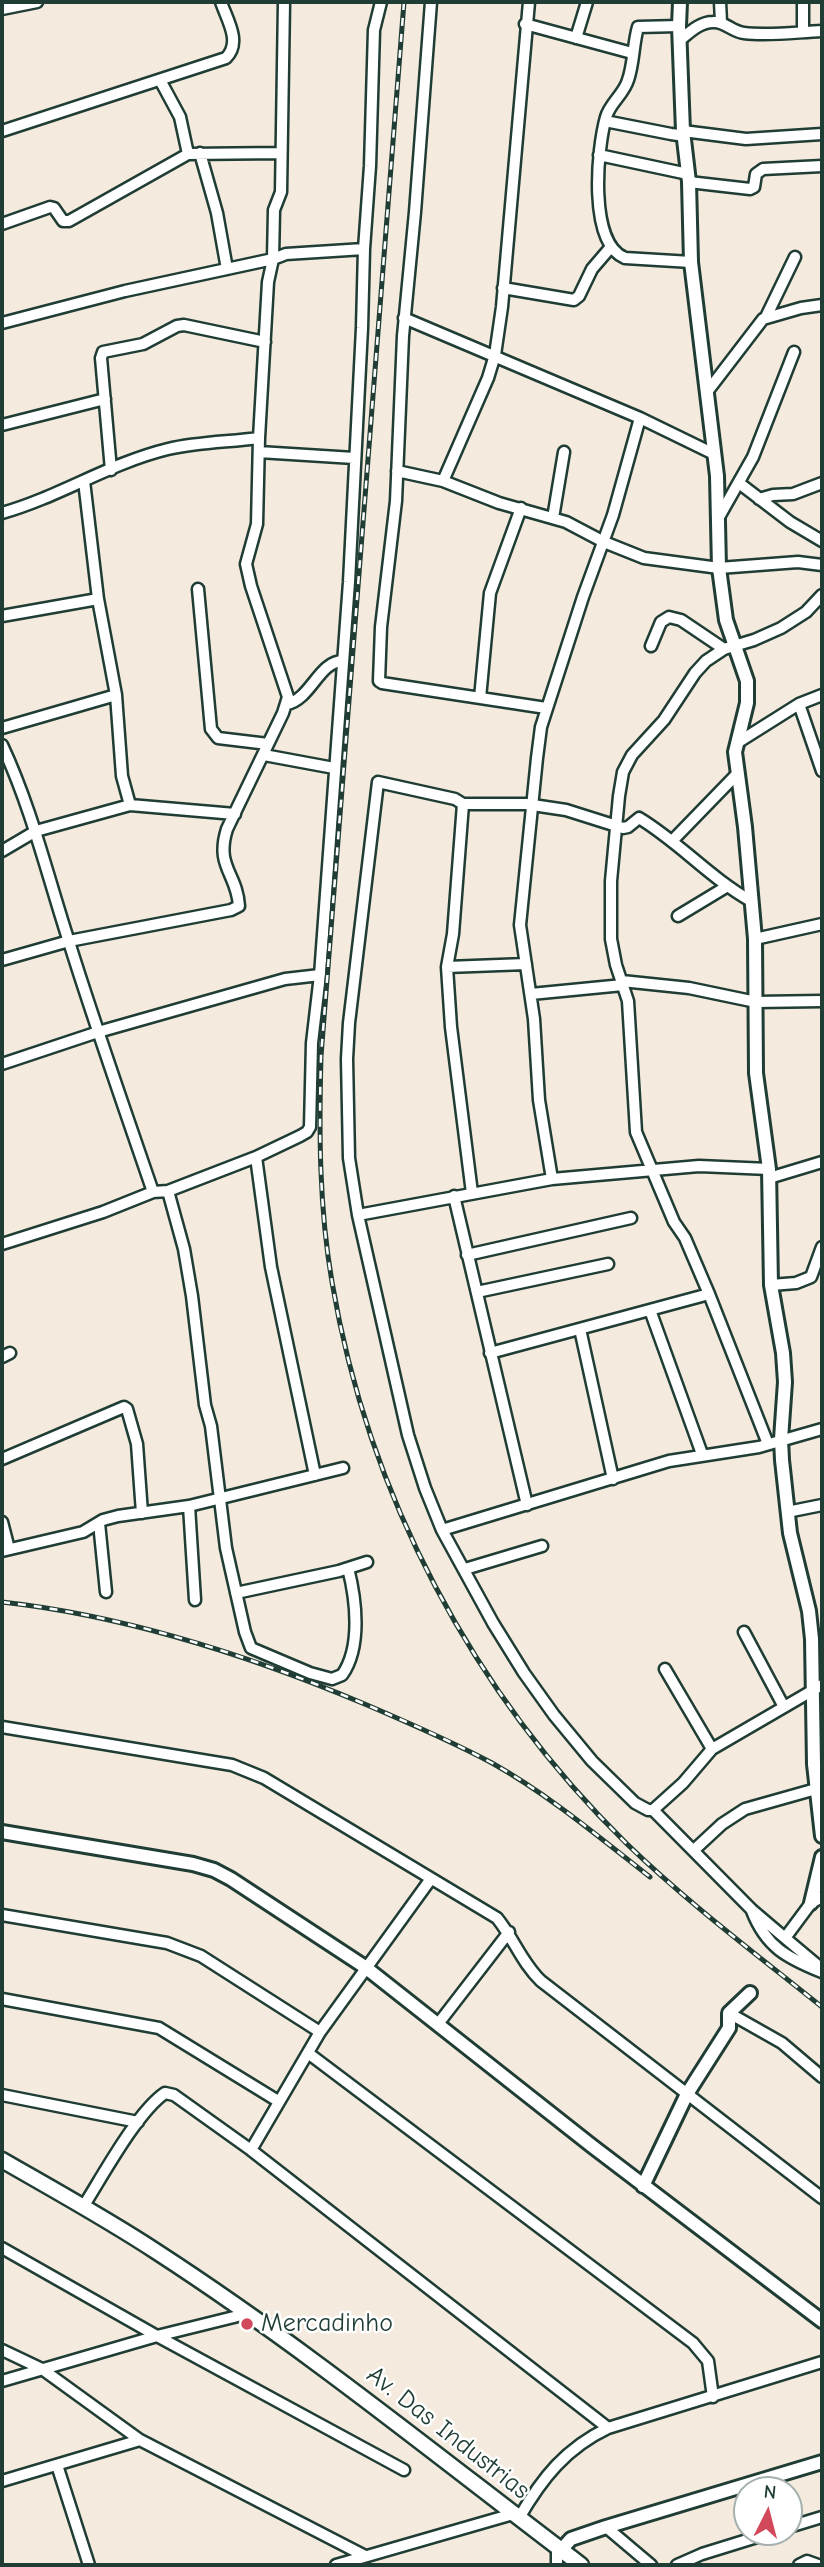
<!DOCTYPE html>
<style>
body{margin:0}
#map{position:relative;width:824px;height:2567px;overflow:hidden;background:#f4eadd;font-family:"Comic Neue",sans-serif}
canvas{display:block}
.frame{position:absolute;inset:0;border:4px solid #1f3d34;pointer-events:none}
.north{position:absolute;left:733px;top:2476px;width:70px;height:70px;box-sizing:border-box;background:#fff;border:2px solid #a5b1ae;border-radius:50%;rotate:6deg;font-size:19px;font-weight:700;line-height:28px;text-align:center;color:#1f3d34}
.north::after{content:'';display:block;margin:auto;width:24px;height:32px;background:#d1495b;clip-path:polygon(50% 0,100% 100%,50% 72%,0 100%)}
</style>
<div id="map">
<canvas width="824" height="2567"></canvas>
<div class="frame"></div>
<div class="north">N</div>
</div>
<script>
const g = document.querySelector('canvas').getContext('2d');
g.lineJoin = 'round';
function trace(path, color, width, dash) { g.strokeStyle = color; g.lineWidth = width; g.lineCap = dash ? 'butt' : 'round'; g.setLineDash(dash || []); g.stroke(path); }
function label(font, color, halo, rows, align = 'center') {
  g.font = font + ' "Comic Neue",sans-serif'; g.lineWidth = 5; g.setLineDash([]); g.textBaseline = 'middle'; g.strokeStyle = halo; g.fillStyle = color; for (const [text, x, y, turn = 0] of rows) {
    g.save(); g.translate(x, y); g.rotate((+turn || 0) * Math.PI / 180); g.textAlign = isNaN(turn) ? turn : align; if (halo) g.strokeText(text, 0, 0); g.fillText(text, 0, 0); g.restore();
  }
}
const minor = new Path2D(`
 M431 2 415 212 403 336 396 501 381 627 379 681 382 683 546 708
 M720 2 721 22
 M2 9 37 2
 M525 24 632 53
 M679 26 638 27C633 44 634 63 628 80 624 94 610 103 606 117 597 149 588 243 625 258L691 262
 M803 31V2
 M576 38 587 2
 M680 40C690 32 700 22 713 22 725 21 732 32 744 33 769 36 797 32 822 31
 M160 80 180 117 188 154
 M605 121 671 134 678 135 683 131 746 139 822 134
 M2 131 226 58C242 42 227 20 221 2
 M200 153 217 213 227 269
 M599 155 688 174
 M689 182 750 189 754 187 756 174 763 169 822 166
 M2 224 50 207 54 208 63 221H69L188 154 280 153
 M503 288 574 300 579 296 592 269 610 248
 M766 317 795 257
 M404 318 640 418 714 454
 M2 323 125 291 273 259 286 254 364 249
 M707 392 763 319 801 308 822 305
 M2 425 105 399
 M259 452 354 458
 M111 470 101 358 103 352 143 344 177 326 184 325 265 342
 M397 471 443 481 499 503 566 522 604 542 644 558 719 568 798 562 822 565
 M84 481 98 599 116 695 122 776 130 805
 M443 481 488 378 495 355 502 307 529 2
 M739 483 790 522 822 541
 M759 499 773 495 793 494 822 483
 M2 513C59 497 110 463 168 449 198 442 229 442 259 438
 M719 517 753 457 794 352
 M553 518 564 452
 M198 589 211 729 218 738 268 744
 M2 616 98 599
 M651 646 661 622 669 617 681 620 724 649
 M480 698 490 593 521 508
 M287 704C311 699 319 661 343 661
 M799 704 822 771
 M2 728 116 695
 M737 743 799 704 822 695
 M2 745C32 809 48 878 70 945 96 1028 125 1110 153 1192
 M264 755 334 768
 M463 804 453 934 447 967 451 1027 472 1193
 M673 840 737 774
 M2 851 36 831 130 805 235 814
 M751 901C710 878 679 842 639 818L628 827 623 828 566 810 526 804H463L455 799 378 782 349 1023 347 1059 349 1158 358 1215 408 1435 425 1488 442 1530 493 1623 524 1673 554 1715 592 1761 635 1803 648 1810H653L752 1910 785 1938 811 1903 822 1897
 M678 916 726 887
 M755 939 822 924
 M2 960 69 941 231 910 239 906C237 873 215 867 227 829L283 713 288 697 251 586 246 564 257 524 259 438 268 282 273 259 274 210 281 192 284 2
 M447 967 526 964
 M622 981 689 988 756 1002 822 1001
 M531 994 623 985
 M2 1064 98 1032 285 979 320 975
 M256 1157 271 1267 315 1475
 M769 1178 822 1162
 M552 1179 539 1100 534 1019 520 925 537 758 541 727 583 597 613 515 640 418
 M168 1191 184 1249 192 1296 205 1405 211 1426 226 1548 245 1632 251 1648 310 1673 332 1679 342 1675C362 1647 356 1599 348 1568
 M454 1196 527 1505
 M358 1215 552 1179 699 1166 769 1169
 M2 1244 103 1212 153 1192 168 1191 256 1157 300 1136 307 1132 310 1127 312 1043 320 975 349 582 362 328 364 249 370 166 374 30 381 2
 M467 1255 631 1218
 M771 1285 796 1283 811 1277 822 1247
 M477 1292 608 1264
 M650 1310 702 1454
 M580 1329 613 1479
 M490 1353 709 1294
 M2 1357 10 1353
 M768 1444 709 1294 685 1238 674 1222 636 1132 628 1001 616 965 611 939V881L619 796 623 772 632 755 664 720 695 673 706 661 724 649 754 640 781 628 806 612 822 595
 M2 1459 124 1407 127 1409 137 1444 142 1513
 M189 1506 195 1600
 M787 1512 822 1505
 M2 1522 9 1549
 M99 1523 106 1592
 M442 1530 669 1461 759 1447 822 1429
 M2 1551 83 1532 103 1520 118 1516 189 1506 343 1468
 M465 1569 542 1546
 M236 1593 339 1571 367 1562
 M744 1632 784 1707
 M665 1669 712 1749
 M2 1727 232 1765 264 1778 497 1918C514 1939 522 1963 541 1981L822 2198
 M653 1810 683 1783 712 1749 822 1685
 M694 1850 722 1824 745 1809 816 1789
 M752 1911C766 1947 787 1958 822 1972
 M2 1915 167 1943 201 1956 320 2032
 M785 1938 822 1969
 M2 1999 159 2028 278 2101
 M729 2013 782 2043 822 2077
 M438 2024 509 1932
 M308 2053 693 2343 708 2361 713 2397
 M2 2095 138 2122
 M251 2150 320 2032 430 1880
 M83 2207C102 2177 137 2112 165 2093L174 2095 251 2150 608 2428
 M2 2248 157 2336 404 2470
 M2 2350 42 2369 140 2440 365 2556
 M2 2381 157 2336 246 2314
 M57 2465 89 2565
 M2 2481 140 2440
 M519 2518C542 2478 566 2448 608 2428L822 2362
 M606 2527 651 2565
 M789 2527 822 2517
 M336 2565 513 2514
 M557 2565V2547
 M677 2565 702 2554 773 2532
 M799 2565 807 2561 818 2565`);
const tertiary = new Path2D(`
 M680 2 679 26 683 131 689 182 691 262 717 476 719 568 726 620 747 681V703L735 752 745 827 755 939 756 1073 769 1169 771 1285 783 1353 785 1382 781 1439 782 1460 790 1533 809 1611 812 1639 814 1764 822 1836
 M2 1832 193 1864 214 1870 231 1879 365 1967 592 2146 822 2321
 M811 1903 822 1857
 M643 2186 687 2094 729 2028V2013L750 1993
 M561 2550 571 2539 606 2527 822 2462`);
const secondary = new Path2D(`
 M2 2160C54 2190 107 2219 157 2252 305 2348 441 2459 581 2565`);
const rail = new Path2D(`
 M404 2 321 1056C319 1132 319 1207 332 1282 368 1495 473 1693 627 1844 688 1903 756 1954 822 2007
 M2 1602C128 1616 251 1656 367 1705 409 1723 451 1741 492 1763 549 1795 599 1837 650 1877`);
const markers = [
 [247,2324,7,"#d1495b"]
];
const poiNames = [
 ["Mercadinho",261,2324]
];
const streetNames = [
 ["Av. Das Industrias",448,2433,38]
];
trace(minor, '#1f3d34', 15);
trace(tertiary, '#1f3d34', 18);
trace(secondary, '#1f3d34', 19);
trace(minor, '#fff', 10);
trace(tertiary, '#fff', 12);
trace(secondary, '#fff', 14);
trace(rail, '#1f3d34', 5);
trace(rail, '#fff', 2.5, [8]);
for (const [x, y, r, color] of markers) { const dot = new Path2D(); dot.arc(x, y, r, 0, 2 * Math.PI); g.fillStyle = color; g.fill(dot); trace(dot, '#fff', 2.5); }
label('26px', '#1f3d34', '#fff', poiNames, 'left');
label('26px', '#1f3d34', '#fff', streetNames);
</script>
